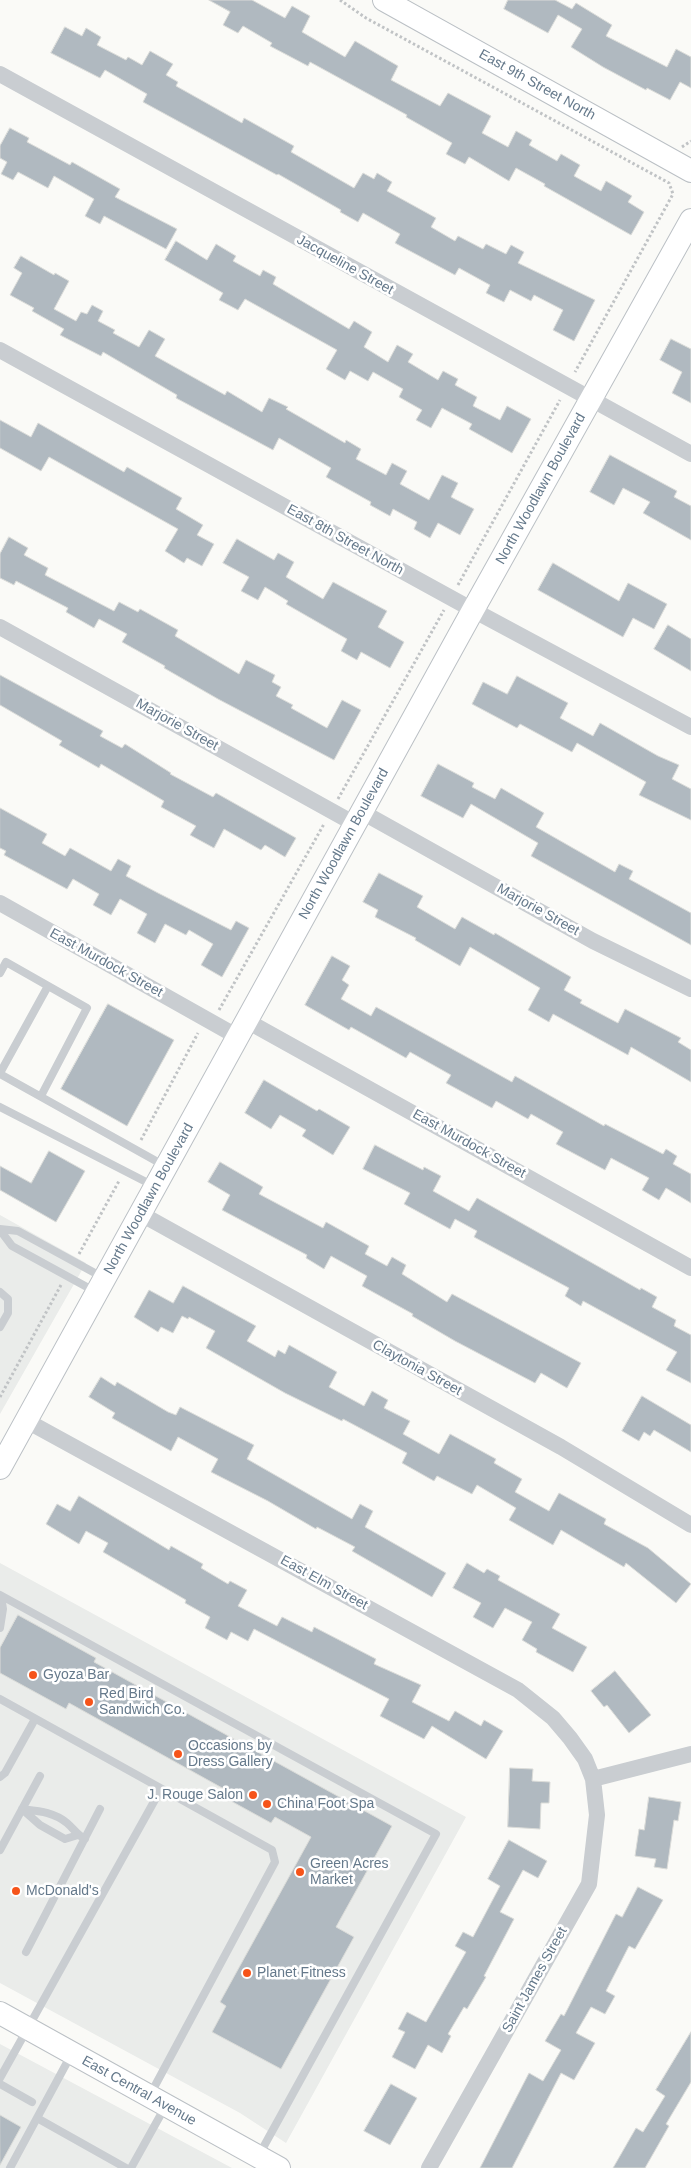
<!DOCTYPE html>
<style>
body{margin:0}
canvas{display:block;background:#fafaf7}
</style>
<canvas width="691" height="2168"></canvas>
<script>
const g = document.querySelector('canvas').getContext('2d');
g.lineJoin = 'round';
function fill(path, color) { g.fillStyle = color; g.fill(path, 'evenodd'); }
function trace(path, color, width, dash) { g.strokeStyle = color; g.lineWidth = width; g.lineCap = dash ? 'butt' : 'round'; g.setLineDash(dash || []); g.stroke(path); }
function label(font, color, halo, rows, align = 'center') {
  g.font = font + ' Arial,sans-serif'; g.lineWidth = 5; g.setLineDash([]); g.textBaseline = 'middle'; g.strokeStyle = halo; g.fillStyle = color; for (const [text, x, y, turn = 0] of rows) {
    g.save(); g.translate(x, y); g.rotate((+turn || 0) * Math.PI / 180); g.textAlign = isNaN(turn) ? turn : align; if (halo) g.strokeText(text, 0, 0); g.fillText(text, 0, 0); g.restore();
  }
}
const built = new Path2D(`
 M0 1215 86 1263 0 1414Z
 M0 1563 466 1817 286 2143 240 2113 0 1983Z
 M0 2044 232 2168H0Z`);
const building = new Path2D(`
 M209 0H252L285 18 292 6 310 16 302 32 345 57 355 41 398 66 391 80 440 106 448 93 491 116 482 133 508 147 516 131 532 140 529 145 557 161 561 154 580 165 574 176 601 191 606 181 632 196 628 202 644 212 631 235 544 186 545 184 516 168 509 181 469 157 465 164 446 154 452 143 406 117 407 115 310 62 308 66 270 46 272 43 243 26 238 33 223 25 230 12Z
 M508 0H555L572 9 576 3 612 25 606 36 667 67 676 49 691 57V88L680 82 670 100 647 88 646 90 603 67 571 47 582 29 558 15 548 33 504 9Z
 M65 27 82 36 86 28 101 37 97 45 126 60 128 57 142 65 150 51 173 64 166 75 178 82 176 86 242 123 244 118 294 146 291 152 354 188 363 173 374 179 377 173 392 182 387 191 436 218 431 227 455 241 458 236 483 249 486 244 506 254 511 245 524 252 518 263 595 300 574 341 553 330 563 310 534 295 531 301 510 290 504 302 486 293 490 285 459 268 455 275 395 243 400 234 363 213 358 222 340 212 341 210 278 174 277 175 143 102 147 94 105 70 100 78 51 53Z
 M10 128 29 138 27 142 70 165 72 162 120 189 115 197 177 229 166 249 104 216 100 224 85 216 94 199 54 176 48 188 18 172 13 180 1 174 7 162 0 158V146Z
 M176 241 207 260 216 244 236 256 233 261 260 276 263 270 276 277 273 284 349 329 354 321 372 332 364 347 388 362 397 345 413 354 408 362 438 380 443 371 458 379 455 385 477 397 473 406 500 420 507 406 531 419 512 453 469 429 472 424 442 408 431 428 416 420 422 410 399 397 403 389 373 372 368 381 350 371 345 380 326 369 337 350 245 299 238 310 219 300 223 293 165 260Z
 M21 256 54 275 55 273 69 281 54 309 76 321 81 312 87 314 92 305 103 311 98 321 115 330 113 333 139 347 149 330 165 339 155 356 225 395 227 391 262 412 269 398 288 407 286 409 345 443 346 440 361 449 356 459 386 475 392 463 407 471 400 484 429 500 442 475 458 483 451 497 474 509 460 535 438 523 430 538 414 529 417 522 393 509 390 516 370 505 371 502 326 477 331 468 279 438 273 450 176 398 177 395 103 352 101 356 60 335 64 329 32 311 34 308 10 295 22 273 14 268Z
 M671 339 691 349V403L672 393 682 372 660 360Z
 M0 420 31 437 38 423 124 472 127 467 182 498 176 509 203 525 197 535 214 544 202 566 187 558 184 563 165 551 178 529 49 457 41 471 0 448Z
 M610 455 677 491 674 497 691 506V540L643 513 650 502 623 488 614 505 590 492Z
 M9 537 28 548 24 555 48 568 45 575 114 611 119 602 138 612 140 609 178 630 175 636 239 674 246 660 275 675 272 682 281 687 276 696 293 705 291 708 327 728 342 700 361 710 334 760 218 699 164 668 165 666 122 642 127 634 99 619 94 628 66 612 68 608 16 581 14 585 0 578V554Z
 M237 539 274 560 278 553 294 562 286 577 323 599 333 582 387 611 378 627 404 642 390 668 361 652 357 660 341 651 347 639 286 604 288 601 265 587 258 600 241 591 249 577 223 563Z
 M553 563 619 601 628 583 667 604 654 629 633 618 623 637 538 590Z
 M668 625 691 639V671L654 649Z
 M0 675 103 731 100 736 122 748 125 744 171 773 170 774 213 797 216 793 296 838 285 857 265 845 261 850 224 829 214 848 190 835 196 826 161 807 164 801 101 764 99 768 59 745 62 741 0 705Z
 M517 676 568 703 560 718 593 736 600 723 658 756 679 765 672 779 691 789V820L639 795 646 782 577 743 572 752 520 724 517 728 472 704 483 682 507 694Z
 M438 764 474 783 472 787 495 799 501 788 544 813 536 827 615 872 619 864 633 871 629 879 691 913V945L531 856 538 843 471 804 463 818 421 796Z
 M0 808 47 834 42 843 65 856 70 848 111 871 118 859 131 866 126 876 158 893 231 930 236 921 249 928 222 977 201 965 213 944 189 930 186 935 165 924 155 943 137 933 147 914 120 899 111 915 93 905 99 894 73 879 67 889 4 855 6 851 0 848Z
 M379 873 423 896 417 907 455 929 462 917 494 935 495 933 571 977 564 990 582 1000 580 1003 618 1023 625 1009 681 1038 678 1042 691 1050V1082L631 1047 628 1055 553 1014 549 1022 528 1010 540 988 470 947 460 966 415 940 416 938 375 917 378 910 363 902Z
 M332 956 350 966 342 980 349 985 341 999 371 1016 376 1007 512 1082 515 1076 604 1126 605 1124 663 1154 666 1149 677 1156 673 1164 691 1174V1203L666 1188 659 1200 642 1190 649 1178 611 1158 605 1170 556 1144 563 1132 531 1114 528 1119 496 1101 492 1108 446 1083 451 1075 410 1052 406 1058 351 1027 349 1030 305 1005Z
 M108 1004 174 1040 127 1126 61 1089Z
 M264 1080 317 1111 319 1109 350 1127 333 1155 302 1136 306 1130 280 1115 271 1129 245 1113Z
 M375 1145 423 1170 424 1167 441 1176 433 1191 469 1211 477 1198 640 1290 641 1288 657 1297 652 1307 676 1320 674 1326 691 1335V1383L666 1370 677 1352 583 1301 581 1306 565 1296 569 1288 474 1237 477 1231 455 1219 450 1229 404 1204 410 1193 363 1169Z
 M49 1151 85 1171 56 1222 0 1190V1166L31 1183Z
 M220 1162 263 1187 259 1194 323 1228 326 1222 369 1246 365 1254 387 1266 392 1257 406 1265 402 1274 447 1302 452 1294 581 1363 567 1388 541 1373 535 1383 455 1341 412 1316 413 1314 362 1286 367 1276 331 1256 324 1269 306 1258 307 1255 222 1210 230 1195 208 1182Z
 M183 1286 256 1326 247 1341 275 1357 278 1350 285 1354 289 1345 337 1372 329 1387 364 1406 372 1391 388 1400 384 1408 410 1421 403 1434 439 1454 450 1434 496 1459 494 1463 522 1479 515 1492 549 1511 559 1493 606 1519 604 1524 648 1548 691 1584 676 1603 626 1563 624 1567 561 1530 553 1545 509 1520 516 1508 477 1485 472 1494 437 1476 434 1481 402 1463 407 1453 343 1419 342 1421 285 1393 206 1348 215 1331 189 1317 188 1319 182 1316 173 1333 161 1327 158 1332 134 1317 149 1290 173 1303Z
 M101 1377 115 1386 117 1382 168 1412 176 1415 180 1407 254 1445 247 1459 352 1519 360 1504 373 1511 365 1527 446 1573 432 1597 352 1551 355 1547 317 1527 316 1529 268 1501 211 1472 218 1459 178 1437 171 1451 112 1418 115 1413 89 1397Z
 M642 1396 691 1425V1452L654 1430 650 1436 644 1432 639 1441 622 1431Z
 M79 1496 169 1550 171 1546 203 1564 201 1568 228 1584 230 1581 247 1590 238 1606 277 1626 282 1617 312 1632 314 1627 376 1659 374 1664 421 1685 412 1702 449 1721 455 1711 481 1726 484 1720 503 1731 486 1759 432 1726 424 1739 380 1716 389 1699 254 1629 248 1641 231 1632 227 1640 205 1628 210 1617 185 1603 186 1600 103 1552 108 1543 86 1531 79 1544 46 1524 57 1504 70 1511Z
 M467 1563 484 1573 487 1569 500 1576 498 1580 560 1614 552 1628 587 1647 573 1672 536 1652 537 1649 522 1640 532 1622 505 1608 493 1628 473 1617 481 1603 453 1588Z
 M18 1615 96 1658 94 1662 392 1826 336 1927 354 1937 281 2069 212 2032 226 2006 220 2002 311 1837 275 1817 271 1823 220 1795 224 1789 69 1703 66 1709 0 1673V1648Z
 M615 1671 651 1715 629 1733 607 1705 604 1707 591 1691Z
 M510 1768 533 1769 532 1781 550 1782 549 1803H541L540 1829 508 1827Z
 M649 1797 681 1802 678 1821 674 1820 667 1869 654 1867 656 1859 635 1856 639 1829 644 1830Z
 M509 1840 547 1861 538 1878 523 1870 500 1912 514 1919 484 1976 486 1977 467 2009 464 2007 448 2034 451 2036 442 2053 428 2045 415 2069 392 2057 405 2032 398 2029 407 2012 426 2022 466 1952 455 1946 463 1932 473 1937 500 1886 488 1879Z
 M638 1887 663 1900 635 1949 629 1946 606 1991 615 1996 605 2014 591 2007 576 2033 595 2043 574 2080 561 2073 512 2168H480L529 2073 543 2081 561 2050 545 2041 561 2014 564 2016 616 1914 622 1917Z
 M691 2032V2082L666 2124 669 2126 645 2168H613L636 2128 643 2132 665 2096 656 2090Z
 M391 2084 417 2098 390 2145 364 2131Z
 M0 2115 21 2127 0 2165Z`);
const path = new Path2D(`
 M340 0 366 18 669 183 673 194 575 372
 M682 147 691 141
 M458 585 560 400
 M338 799 444 610
 M219 1010 324 824
 M141 1140 198 1033
 M79 1254 119 1181
 M0 1397 61 1285`);
const lane = new Path2D(`
 M0 973 6 962 87 1008 41 1096
 M0 1073 48 986
 M0 1074 165 1166
 M0 1107 154 1186
 M0 1229 18 1231 104 1278
 M0 1230 12 1246 96 1292
 M0 1292 8 1299V1313L0 1327
 M0 1595 436 1834 259 2155
 M0 1628 3 1609 1 1596
 M0 1699 272 1850 275 1862 150 2095
 M0 1777 5 1773 35 1719
 M22 1809C39 1811 54 1812 67 1823 74 1829 77 1835 85 1839
 M22 1809 40 1825 65 1839 78 1835
 M0 1850 40 1776
 M26 1952 100 1809
 M0 2078 161 1789
 M0 2084 32 2102
 M37 2118 126 2168
 M10 2168 71 2055
 M131 2168 165 2107`);
const street = new Path2D(`
 M0 74 691 454
 M0 350 473 610 691 727
 M0 627 355 824
 M362 812 593 941 691 989
 M0 903 238 1037
 M247 1021 691 1268
 M141 1214 561 1447 691 1525
 M25 1420 518 1690 553 1718 570 1738 585 1759 593 1779 597 1815 589 1884 429 2168
 M593 1779 691 1754`);
const secondary = new Path2D(`
 M384 0 691 171
 M0 1468 473 610 691 220
 M0 2013 279 2168`);
const markers = [
 [33,1675,5,"#f6541a"],
 [89,1702,5,"#f6541a"],
 [178,1754,5,"#f6541a"],
 [253,1795,5,"#f6541a"],
 [267,1804,5,"#f6541a"],
 [300,1872,5,"#f6541a"],
 [16,1891,5,"#f6541a"],
 [247,1973,5,"#f6541a"]
];
const streetNames = [
 ["East 9th Street North",537,85,29],
 ["Jacqueline Street",345,265,29],
 ["North Woodlawn Boulevard",541,489,-61],
 ["East 8th Street North",345,540,29],
 ["Marjorie Street",177,725,29],
 ["North Woodlawn Boulevard",344,844,-61],
 ["Marjorie Street",538,910,29],
 ["East Murdock Street",106,963,29],
 ["East Murdock Street",469,1144,29],
 ["North Woodlawn Boulevard",149,1199,-61],
 ["Claytonia Street",417,1368,29],
 ["East Elm Street",324,1583,29],
 ["Saint James Street",535,1980,-61],
 ["East Central Avenue",139,2091,29]
];
const poiNames = [
 ["Gyoza Bar",43,1675],
 ["Red Bird",99,1694],
 ["Sandwich Co.",99,1710],
 ["Occasions by",188,1746],
 ["Dress Gallery",188,1762],
 ["J. Rouge Salon",243,1795,"right"],
 ["China Foot Spa",277,1804],
 ["Green Acres",310,1864],
 ["Market",310,1880],
 ["McDonald's",26,1891],
 ["Planet Fitness",257,1973]
];
fill(built, '#eaecea');
fill(building, '#b0b9c0');
trace(building, '#dbdcd9', 1);
trace(secondary, '#bbc0c5', 24);
trace(path, '#c0c3c5', 3, [2.5, 2.5]);
trace(lane, '#c9cdd1', 8);
trace(street, '#c9cdd1', 16);
trace(secondary, '#fff', 22);
for (const [x, y, r, color] of markers) { const dot = new Path2D(); dot.arc(x, y, r, 0, 2 * Math.PI); g.fillStyle = color; g.fill(dot); trace(dot, '#fff', 2); }
label('14px', '#65798b', '#fff', streetNames);
label('14px', '#65798b', '#fff', poiNames, 'left');
</script>
